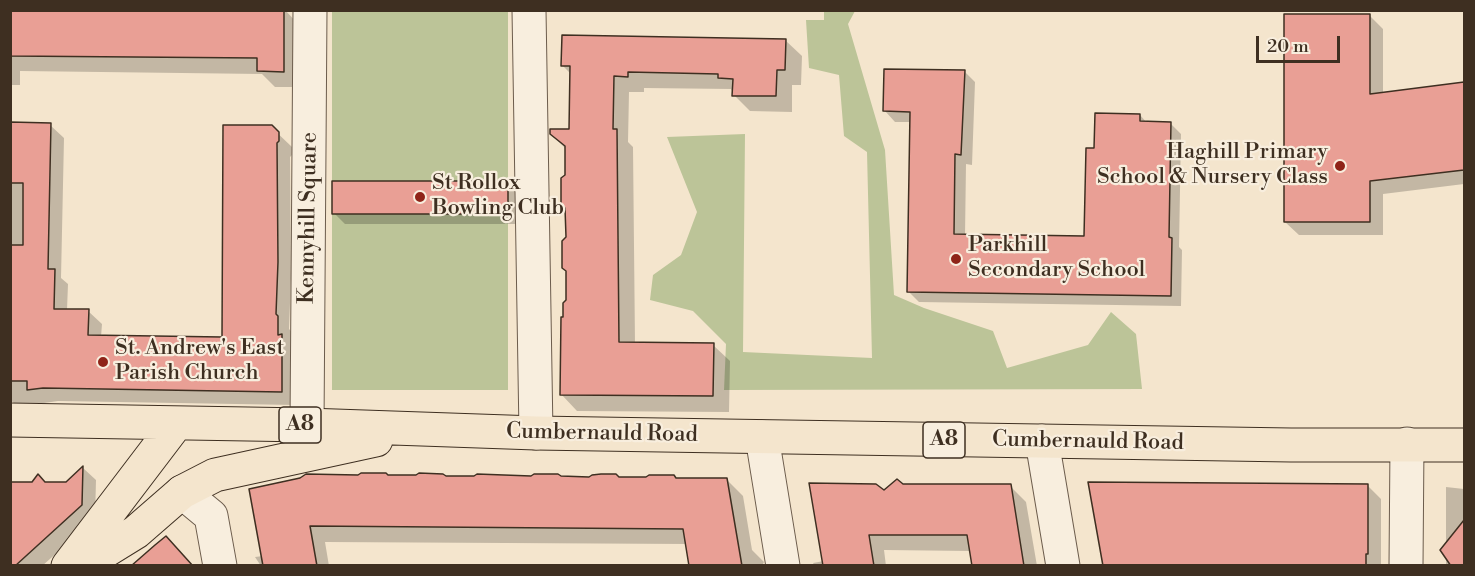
<!DOCTYPE html>
<style>
body{margin:0}
#map{position:relative;width:1475px;height:576px;overflow:hidden;background:#f4e5cd;font-family:"Libre Bodoni",serif}
canvas{display:block}
.frame{position:absolute;inset:0;border:12px solid #3e2f21;pointer-events:none}
.scale{position:absolute;left:1256px;top:36px;width:84px;height:27px;box-sizing:border-box;border:3px solid #3e2f21;border-top:0;padding-left:8px;font-size:18px;line-height:21px;white-space:nowrap;color:#3e2f21;-webkit-text-stroke:4px #f8eede;paint-order:stroke}
</style>
<div id="map">
<canvas width="1475" height="576"></canvas>
<div class="frame"></div>
<div class="scale">20 m</div>
</div>
<script>
const g = document.querySelector('canvas').getContext('2d');
g.lineJoin = 'round';
function fill(path, color) { g.fillStyle = color; g.fill(path, 'evenodd'); }
function trace(path, color, width, dash) { g.strokeStyle = color; g.lineWidth = width; g.lineCap = dash ? 'butt' : 'round'; g.setLineDash(dash || []); g.stroke(path); }
function label(font, color, halo, rows, align = 'center') {
  g.font = font + ' "Libre Bodoni",serif'; g.lineWidth = 4.5; g.setLineDash([]); g.textBaseline = 'middle'; g.strokeStyle = halo; g.fillStyle = color; for (const [text, x, y, turn = 0] of rows) {
    g.save(); g.translate(x, y); g.rotate((+turn || 0) * Math.PI / 180); g.textAlign = isNaN(turn) ? turn : align; if (halo) g.strokeText(text, 0, 0); g.fillText(text, 0, 0); g.restore();
  }
}
const green = new Path2D(`
 M332 11H508V390H332Z
 M824 11H855L848 24 885 150 894 295 924 308 993 331 1007 368 1088 345 1111 312 1136 334 1142 389 724 390 726 344 693 311 650 300 653 275 681 255 697 212 667 137 745 134 743 352 872 358 867 152 844 136 839 75 809 68 806 20H824Z`);
const shadow = new Path2D(`
 M10 10H285L300 26 299 87H275L262 74 20 71V85H10Z
 M1370 16 1383 29V94L1464 84V184L1383 194V235H1299L1285 222Z
 M785 40 802 56 801 85H792V112L750 111 734 95 731 89 644 88V92H629L628 142 633 147 635 344 713 345 730 361 729 412 577 411 561 394 564 319 568 300 566 149 551 134 570 131 571 74 562 65Z
 M964 71 975 82 972 165 966 164 965 236 1086 238 1096 150 1140 115 1147 123H1170L1181 134 1179 247 1182 250 1181 306 919 302 908 291 911 122H895L885 111Z
 M10 124 50 125 64 138 61 278 68 284 67 310 88 311 102 324 101 337 224 339 271 127 292 147V155L290 157 291 277 289 329 291 331V345L295 350V405L58 401 37 404 14 403 10 400Z
 M507 183 518 194V224H345L334 213Z
 M83 468 96 480 95 519 42 566H10L46 484H67Z
 M388 477 727 480 743 496 752 550 764 562 762 566H690L687 544 325 542 329 566H261L255 557 263 556Z
 M903 486H1010L1026 502 1037 566H974L971 551 884 550 886 566H815L813 563 824 561 884 492Z
 M1368 486 1381 499V566H1104Z
 M1446 487 1464 489V566H1446Z`);
const building = new Path2D(`
 M10 10H284V72L257 71V58L10 56Z
 M1284 14H1370V94L1464 82V170L1370 181V222H1284Z
 M562 35 786 39 785 70H777L776 96H732L733 79 718 78V74L628 72V77L614 76 613 129H617L619 342 714 343 713 396 560 395 561 317H563V303L566 300V271L562 268V241L566 237 565 208 561 205V178L565 175V146L550 134V129H569L570 66H561Z
 M884 69 965 70 961 155 955 154 954 234 1084 236 1086 148H1094L1095 113 1140 114V121L1171 122 1169 237 1172 238 1171 296 907 292 910 112 883 111Z
 M10 122 51 123 48 269H55L54 309H89L88 335 222 337 223 125H272L279 132V141L277 143 278 262 276 314 278 316V335L282 334V392L43 388 27 390V381H10V245H23V183H10Z
 M332 181H508V214H332Z
 M83 466 82 505 15 566H10V482H32L38 474 45 482H66Z
 M361 473H386L388 475H416L419 473 443 474 446 476H474L477 474 531 476 534 474H558L561 476 589 477 592 475 601 474H616L619 477H646L649 475H674L676 478H727L742 566H689L683 529 310 526 317 566H263L249 489 300 478 306 474 358 475Z
 M897 479 903 484H1011L1024 566H972L967 535H869L874 566H823L809 483 876 484 884 490Z
 M1088 482 1368 484V554H1366V566H1103Z
 M1464 520V566H1451L1440 550Z
 M166 536 193 566H131L155 545Z`);
const minor = new Path2D(`
 M529 10 536 433
 M307 425 310 10
 M762 437 783 566
 M1042 441 1063 566
 M182 492 211 516 220 566
 M1406 566 1407 444`);
const major = new Path2D(`
 M10 420 307 425 536 433 1291 445H1464
 M68 566 176 424
 M81 566 136 532 182 492 215 475 376 440`);
const markers = [
 [1340,166,6,"#8f2418"],
 [420,197,6,"#8f2418"],
 [956,259,6,"#8f2418"],
 [103,362,6,"#8f2418"]
];
const shields = [
 [300,425,42],
 [944,440,42]
];
const shieldNames = [
 ["A8",300,425],
 ["A8",944,440]
];
const poiNames = [
 ["Haghill Primary",1328,153,"right"],
 ["School & Nursery Class",1328,178,"right"],
 ["St Rollox",432,184],
 ["Bowling Club",432,209],
 ["Parkhill",968,246],
 ["Secondary School",968,271],
 ["St. Andrew's East",115,349],
 ["Parish Church",115,374]
];
const streetNames = [
 ["Kennyhill Square",309,218,-89],
 ["Cumbernauld Road",602,434,1],
 ["Cumbernauld Road",1088,442,1]
];
fill(green, '#bcc498');
fill(shadow, '#0003');
fill(building, '#e99f95');
trace(building, '#3e2f21', 1.5);
trace(minor, '#6c5c4c', 35);
trace(major, '#3e2f21', 35);
trace(minor, '#f8eede', 33);
trace(major, '#f4e5cd', 33);
for (const [x, y, r, color] of markers) { const dot = new Path2D(); dot.arc(x, y, r, 0, 2 * Math.PI); g.fillStyle = color; g.fill(dot); trace(dot, '#f8eede', 2); }
for (const [x, y, w] of shields) { const box = new Path2D(); box.roundRect(x - w / 2, y - 18, w, 36, 4.5); g.fillStyle = '#f8eede'; g.fill(box); trace(box, '#3e2f21', 1.5); }
label('bold 21px', '#3e2f21', null, shieldNames);
label('22px', '#3e2f21', '#f8eede', poiNames, 'left');
label('22px', '#3e2f21', '#f8eede', streetNames);
</script>
